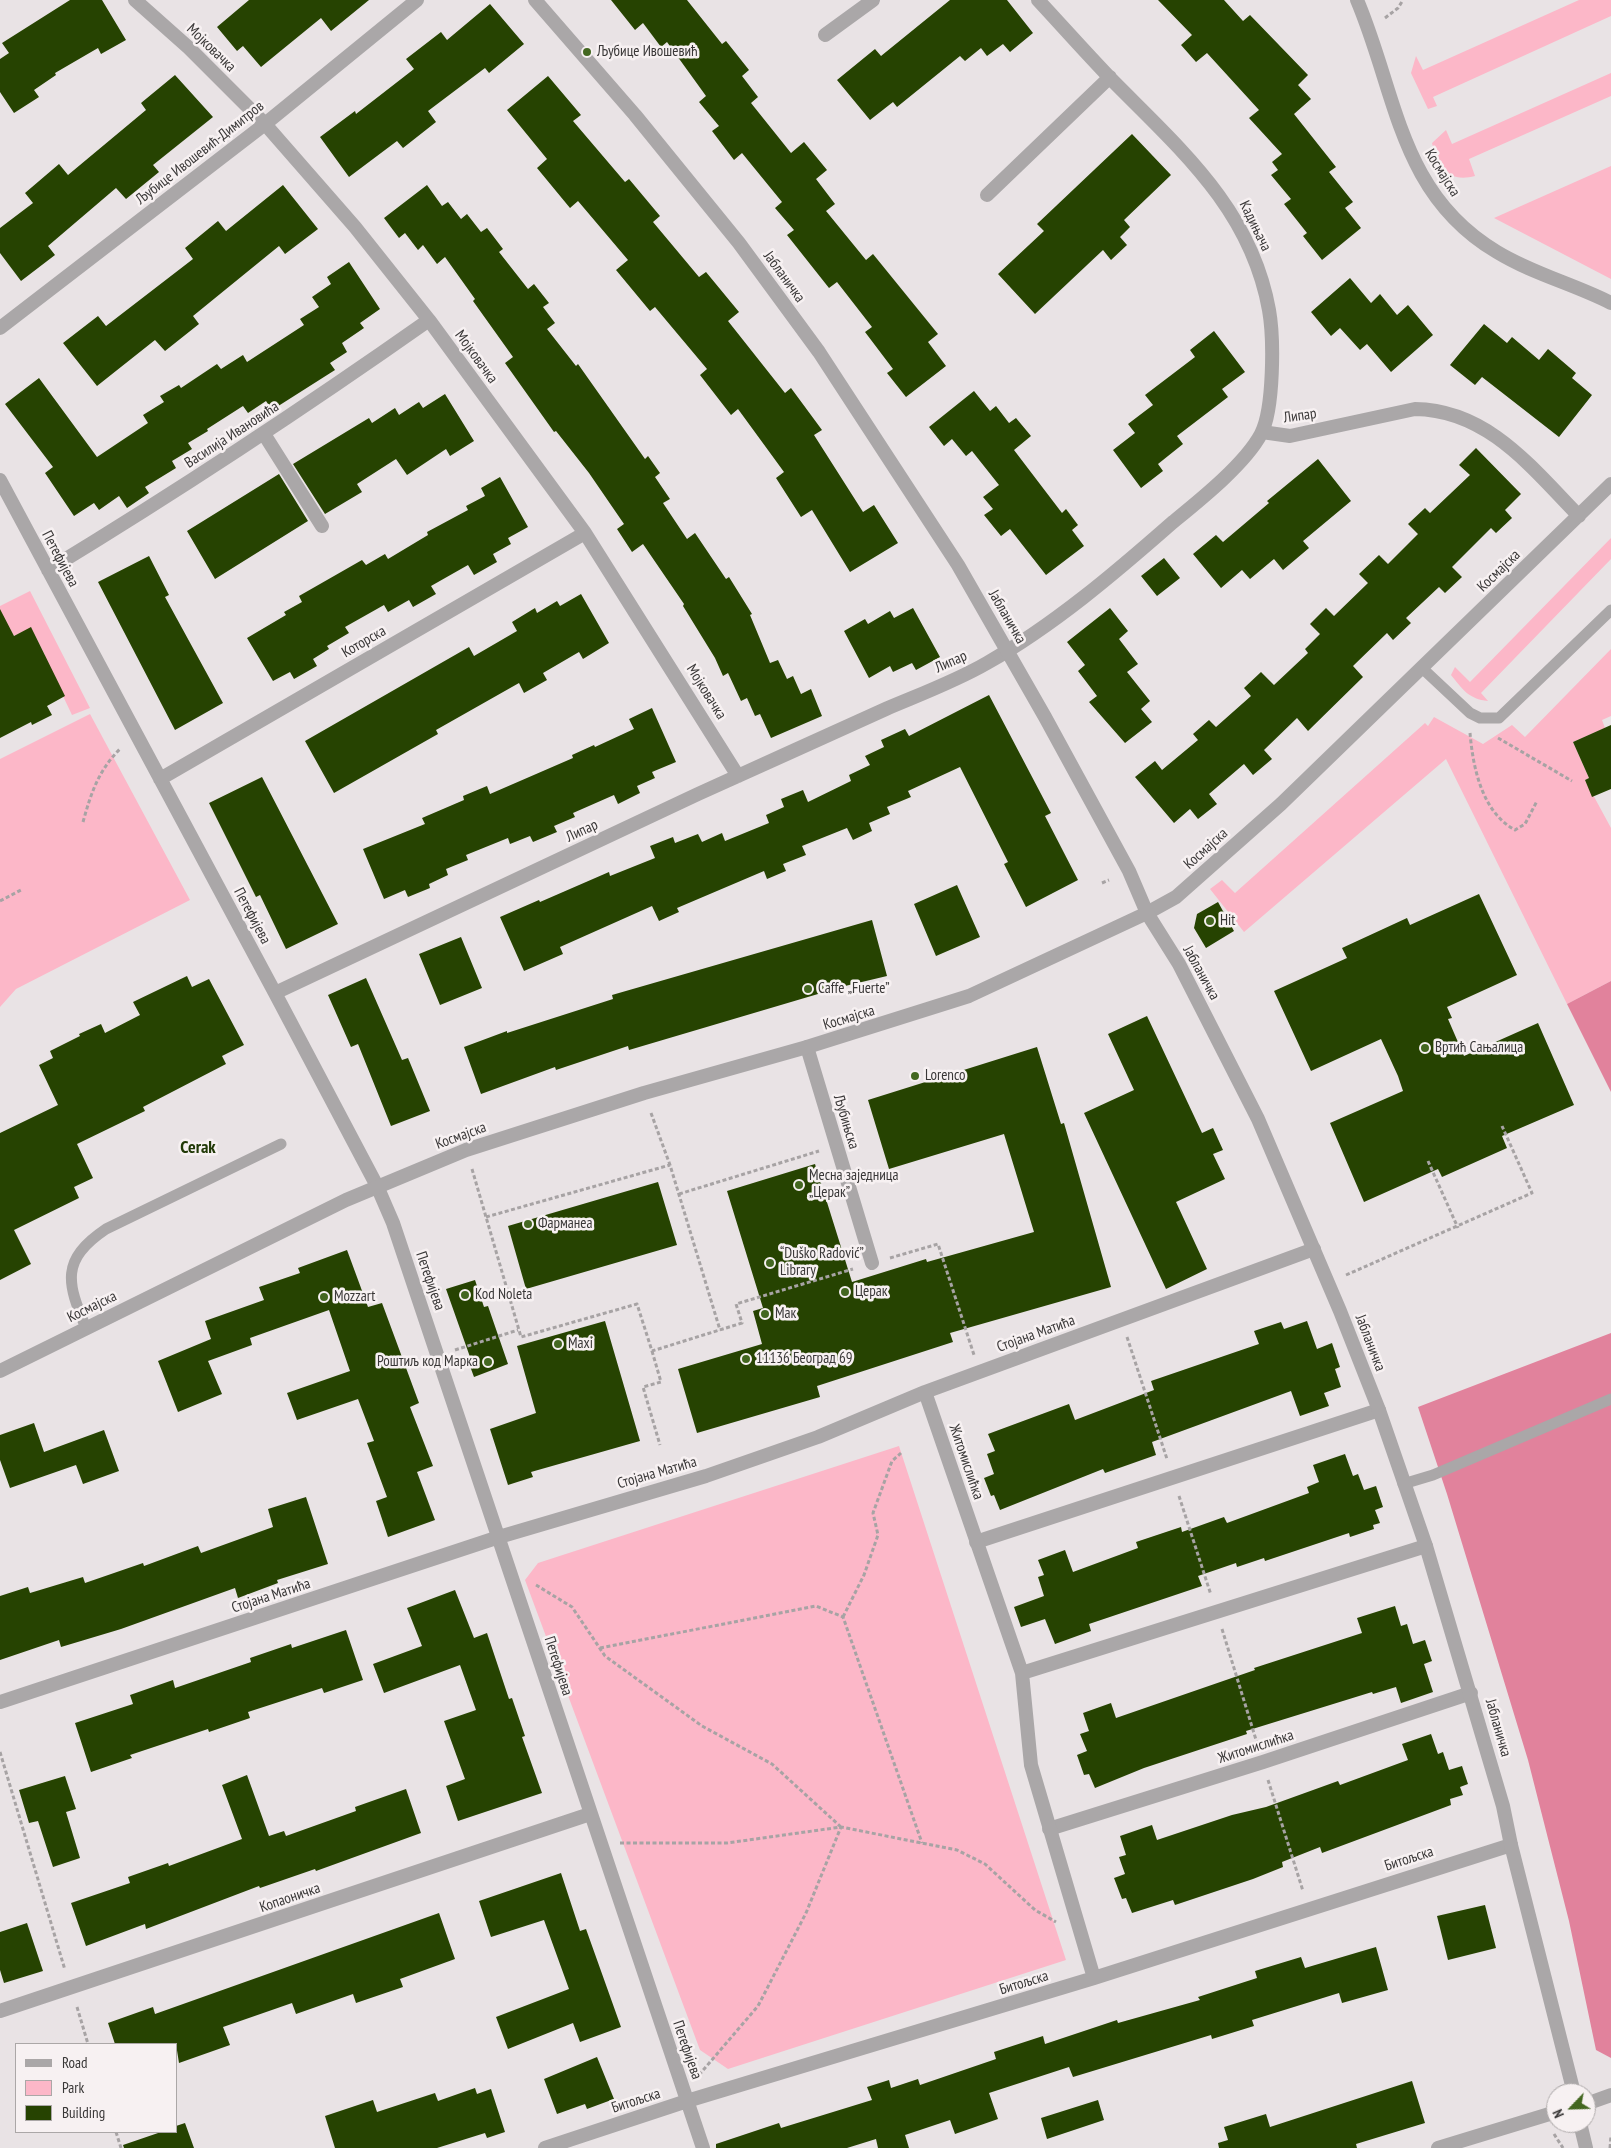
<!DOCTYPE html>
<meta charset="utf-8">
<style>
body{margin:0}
#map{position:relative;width:1611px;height:2148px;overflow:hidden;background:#e9e3e5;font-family:"PT Sans Narrow",sans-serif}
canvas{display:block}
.legend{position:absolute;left:15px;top:2043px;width:162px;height:90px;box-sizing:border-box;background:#f7f1f2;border:1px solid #aba7a7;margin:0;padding:6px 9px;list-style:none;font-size:15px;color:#393737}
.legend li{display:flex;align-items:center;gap:10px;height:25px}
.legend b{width:25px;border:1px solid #aba7a7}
.north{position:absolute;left:1546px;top:2083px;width:50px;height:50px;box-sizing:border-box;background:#f7f1f2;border:1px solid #aba7a7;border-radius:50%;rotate:246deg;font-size:14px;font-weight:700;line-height:20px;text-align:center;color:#393737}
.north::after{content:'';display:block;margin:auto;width:18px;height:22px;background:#436720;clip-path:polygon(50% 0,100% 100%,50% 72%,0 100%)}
</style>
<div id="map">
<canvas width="1611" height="2148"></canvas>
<ul class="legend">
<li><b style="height:6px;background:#aaa7a8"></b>Road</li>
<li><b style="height:14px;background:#fcb7c8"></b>Park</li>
<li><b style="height:14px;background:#264301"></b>Building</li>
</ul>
<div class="north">N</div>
</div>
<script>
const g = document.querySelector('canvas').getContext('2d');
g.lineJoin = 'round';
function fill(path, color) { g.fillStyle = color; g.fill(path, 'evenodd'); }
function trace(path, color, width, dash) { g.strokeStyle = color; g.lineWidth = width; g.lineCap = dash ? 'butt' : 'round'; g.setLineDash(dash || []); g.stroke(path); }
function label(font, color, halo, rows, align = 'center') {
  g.font = font + ' "PT Sans Narrow",sans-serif'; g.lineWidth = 5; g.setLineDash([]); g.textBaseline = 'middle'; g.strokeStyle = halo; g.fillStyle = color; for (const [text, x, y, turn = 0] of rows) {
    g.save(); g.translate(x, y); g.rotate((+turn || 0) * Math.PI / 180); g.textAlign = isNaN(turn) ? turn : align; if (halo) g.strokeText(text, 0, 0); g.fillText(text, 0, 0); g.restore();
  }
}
const green = new Path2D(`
 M1579 0H1611V16L1433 97 1437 106 1428 109 1411 73 1416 56 1423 70Z
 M1611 73V96L1469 159 1475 176C1448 183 1438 167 1432 143L1446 130 1452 144Z
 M1611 166V279L1494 218Z
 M1611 538V559L1481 693 1488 701C1469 699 1463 690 1451 675L1455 667 1470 682Z
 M30 591 90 708 72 715 52 673 31 663 45 655 31 628 14 636 11 631 0 636V606Z
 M1611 649V716L1602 720 1605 728 1573 742 1589 778 1585 780 1611 828V981L1567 1004 1446 759 1244 932 1210 889 1222 880 1235 893 1425 723 1428 726 1434 717 1483 744 1512 725 1525 737Z
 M90 714 190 900 16 989 0 1007V759Z
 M899 1446 1066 1960 728 2069 700 2050 525 1580 538 1563Z`);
const forest = new Path2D(`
 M1611 981V1092L1567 1004Z
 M1611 1333V2058L1596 2050 1569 1921 1528 1760 1447 1494 1418 1407Z`);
const building = new Path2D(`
 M70 0H102L126 40 101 54 98 48 55 73 56 75 34 90 39 97 14 113 0 92V59L9 53 2 43Z
 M249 0H369L331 31 321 18 261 67 243 46 237 51 217 27Z
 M611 0H687L722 44 726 41 749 70 742 76 758 97 751 103 791 153 804 142 827 170 816 179 835 204 826 211 866 260 873 254 938 334 928 342 946 366 906 397 887 373 893 369 865 332 872 327 837 282 829 288 787 235 794 230 775 208 782 202 742 153 734 160 712 131 719 126 699 102 706 96 667 42 661 47 643 23 635 30Z
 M950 0H1007L1033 33 1010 52 1003 44 987 56 981 48 965 61 960 56 897 107 893 102 870 120 837 80 875 49 881 56Z
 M1158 0H1224L1243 21 1250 15 1308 75 1298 85 1311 99 1294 114 1336 167 1329 172 1353 202 1345 208 1361 228 1322 260 1303 236 1307 233 1284 204 1291 199 1271 175 1278 170 1272 162 1282 154 1249 118 1259 110 1207 53 1196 62 1181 45 1192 35Z
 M490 4 524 44 489 73 485 68 428 111 436 122 403 148 397 141 349 177 320 137 355 111 356 114 414 69 406 59 441 32 447 40Z
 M175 75 213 117 153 165 159 172 126 199 116 188 48 246 55 255 21 281 0 253V228L33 203 25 193 59 164 68 175 146 110 141 103Z
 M548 76 581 115 573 121 625 182 629 179 660 216 653 222 699 277 706 272 739 312 728 321 785 393 791 388 822 430 814 435 863 512 874 505 898 543 850 572 812 510 801 517 776 478 784 472 738 409 731 415 700 375 707 369 655 307 650 311 616 270 628 260 578 201 570 208 537 168 547 159 507 110Z
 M1132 134 1171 175 1124 220 1130 227 1120 237 1127 245 1111 260 1103 250 1035 314 998 274 1044 231 1037 224Z
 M283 185 318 229 285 254 279 246 193 316 199 324 165 351 155 340 97 386 63 343 98 316 106 326 193 259 185 248 218 221 226 231Z
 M427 185 442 206 448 202 461 219 467 214 481 232 487 228 503 249 499 252 528 289 534 284 549 303 543 307 555 323 547 329 576 366 578 364 645 459 648 456 660 473 655 477 670 499 663 503 687 539 695 533 726 579 729 577 752 614 750 615 770 663 778 660 787 679 793 676 801 694 811 689 822 716 771 738 760 714 755 716 747 698 741 701 728 673 723 676 715 658 683 606 684 604 643 544 632 552 617 529 624 524 589 473 556 431 554 432 505 363 513 357 473 301 475 299 445 257 437 264 423 245 418 250 405 233 399 238 384 218Z
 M349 262 380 309 360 323 364 328 342 343 347 352 330 363 335 370 272 410 266 401 248 413 243 406 207 429 208 431 188 443 192 449 172 461 176 468 145 487 149 493 127 508 119 496 99 510 94 503 74 516 45 473 53 467 5 404 39 378 97 457 148 423 143 415 164 402 160 396 179 385 181 388 217 364 221 369 243 355 247 362 304 325 300 319 319 307 312 297 331 284 327 277Z
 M1350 278 1371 303 1380 294 1397 315 1408 305 1433 335 1391 372 1367 344 1360 350 1340 328 1331 336 1311 312Z
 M1484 324 1507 343 1512 337 1539 360 1548 349 1576 373 1572 378 1592 395 1559 437 1482 377 1475 385 1450 365Z
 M1214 331 1245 372 1222 389 1228 397 1177 436 1183 444 1158 464 1163 471 1141 488 1113 450 1135 433 1128 424 1153 405 1145 395 1195 357 1190 350Z
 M974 391 990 411 996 406 1009 423 1016 418 1031 436 1014 450 1062 513 1066 509 1078 525 1072 530 1084 546 1046 575 1010 529 1001 536 984 515 993 509 983 497 999 485 972 451 966 456 952 439 944 446 929 427Z
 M445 394 474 441 450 456 446 449 407 475 396 459 357 484 362 492 325 514 293 464 369 418 372 423 395 408 399 415 419 402 423 408Z
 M1476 448 1521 494 1505 510 1512 518 1496 533 1491 528 1452 567 1462 577 1445 593 1439 587 1406 618 1411 623 1393 640 1387 633 1353 666 1363 677 1308 731 1297 718 1264 750 1272 759 1253 775 1244 764 1209 794 1217 804 1198 819 1190 809 1174 823 1135 777 1155 761 1162 770 1198 740 1193 734 1209 720 1216 727 1251 696 1244 688 1261 672 1274 685 1308 653 1305 649 1320 634 1310 624 1326 608 1334 616 1368 583 1359 574 1379 555 1388 564 1418 534 1408 524 1425 508 1430 513 1470 475 1459 465Z
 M1318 459 1351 501 1303 541 1309 548 1283 570 1274 559 1250 579 1242 570 1221 588 1193 554 1216 535 1223 542 1269 503 1267 501Z
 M279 474 308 521 215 579 187 531Z
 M500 477 528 527 508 538 511 544 493 554 497 562 474 575 468 565 431 586 436 594 413 607 409 600 388 612 384 605 345 627 349 633 327 646 329 649 313 659 317 666 294 679 290 672 273 681 247 638 286 615 284 612 302 602 299 596 362 560 366 565 385 554 388 559 428 535 427 532 468 510 466 506 485 496 481 488Z
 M149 556 169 595 165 597 223 703 175 730 98 582Z
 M1164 558 1180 578 1157 596 1141 576Z
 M581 594 609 643 583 659 579 652 543 673 547 680 524 693 519 683 436 730 438 734 334 793 305 741 469 647 474 656 517 631 512 622 535 608 537 613 557 601 560 606Z
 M913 608 940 657 916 670 912 663 893 672 890 666 869 678 844 631 865 619 868 624 890 611 894 618Z
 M1110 608 1128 631 1119 639 1138 664 1127 672 1150 701 1141 709 1152 722 1125 743 1089 702 1097 696 1078 671 1085 665 1067 642Z
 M0 609 14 636 31 627 65 696 47 706 52 715 32 725 31 722 0 738Z
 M989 695 1051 813 1045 816 1078 880 1026 907 1004 864 1008 862 960 767 908 791 911 797 887 807 890 814 869 823 872 831 853 840 847 828 802 846 806 855 783 864 786 871 767 879 764 871 677 908 679 912 659 921 652 906 560 947 563 954 524 971 500 917 539 900 540 902 609 872 610 876 655 858 650 846 673 837 675 843 698 834 702 842 722 833 725 841 769 823 766 815 784 807 781 799 803 790 808 802 851 781 849 775 870 765 865 756 884 747 881 740 905 729 909 736Z
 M652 708 676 762 652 772 655 778 637 786 640 793 618 804 614 795 573 813 575 817 554 826 557 832 533 842 530 836 510 844 508 838 466 855 468 860 446 869 448 875 429 884 430 888 408 897 405 890 384 899 363 849 425 824 422 818 464 800 463 796 487 786 490 794 573 758 572 755 594 745 595 747 634 729 629 719Z
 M1611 725V789L1592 797 1585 780 1589 778 1573 742Z
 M262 777 338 924 286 949 260 895 256 897 209 803Z
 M957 885 980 937 936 956 914 904Z
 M1479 894 1517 975 1447 1007 1452 1018 1448 1019 1464 1056 1538 1023 1574 1105 1502 1136 1507 1148 1442 1177 1438 1169 1364 1202 1330 1123 1403 1091 1398 1076 1381 1039 1311 1071 1274 991 1347 958 1342 948 1407 918 1410 925Z
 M1218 902 1234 931 1206 948 1194 928 1197 914Z
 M872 920 887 976 845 986 629 1050 628 1046 556 1070 555 1067 481 1094 464 1047 507 1031V1033L613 999 612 995Z
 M461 937 482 988 440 1005 419 954Z
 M187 976 192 987 209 979 244 1045 222 1056 226 1064 143 1107 145 1111 77 1144 93 1178 74 1187 79 1198 14 1230 31 1264 0 1280V1133L58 1105 39 1065 53 1058 50 1051 80 1036 79 1034 101 1024 105 1033 140 1015 133 1002Z
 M366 978 402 1060 408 1058 430 1111 391 1126 358 1044 351 1047 328 995Z
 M1147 1016 1202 1133 1213 1128 1223 1150 1213 1154 1225 1179 1176 1202 1207 1269 1166 1289 1084 1113 1134 1090 1108 1034Z
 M1037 1047 1061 1124 1064 1123 1111 1287 950 1333 953 1342 817 1386 820 1397 697 1433 678 1369 762 1344 753 1311 763 1308 727 1191 815 1164 852 1282 926 1259 927 1262 1034 1232 1004 1134 889 1169 868 1100Z
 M658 1182 677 1245 526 1289 508 1226Z
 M347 1250 368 1307 382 1303 419 1403 410 1407 433 1466 417 1472 435 1520 388 1537 376 1501 387 1497 367 1443 374 1441 358 1399 297 1420 287 1393 350 1371 329 1310 250 1338 252 1345 208 1361 222 1394 178 1412 158 1361 211 1339 205 1321 264 1300 259 1287 300 1273 298 1268Z
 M475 1280 484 1307 488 1306 508 1364 474 1377 467 1358 470 1357 446 1289Z
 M605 1321 640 1441 531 1472 533 1477 508 1485 490 1429 536 1413 517 1346Z
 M1307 1321 1317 1349 1332 1343 1340 1367 1335 1369 1341 1387 1324 1393 1329 1406 1300 1416 1291 1391 1152 1442 1156 1455 1105 1473 1103 1469 1000 1510 994 1495 991 1496 984 1478 994 1474 987 1454 995 1451 988 1434 1069 1404 1075 1420 1154 1390 1151 1381 1259 1344 1254 1331 1281 1322 1284 1329Z
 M34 1423 44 1452 104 1430 119 1471 83 1484 76 1465 10 1488 0 1460V1435Z
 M1345 1454 1353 1476 1358 1474 1364 1490 1376 1486 1383 1507 1375 1510 1380 1523 1373 1525 1374 1529 1350 1537 1349 1533 1265 1561 1264 1558 1237 1567 1236 1563 1198 1576 1202 1586 1089 1624 1091 1631 1055 1644 1045 1619 1021 1627 1014 1607 1044 1596 1038 1577 1044 1575 1038 1560 1065 1550 1073 1572 1138 1548 1136 1542 1181 1527 1182 1532 1224 1517 1227 1523 1309 1493 1307 1487 1319 1482 1313 1465Z
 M306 1497 328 1564 277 1580 278 1583 238 1598 235 1588 121 1629 61 1647 59 1640 0 1660V1596L28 1587 30 1593 83 1577 85 1583 143 1563 144 1566 198 1546 201 1553 273 1527 268 1509Z
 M455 1590 474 1638 487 1633 509 1699 512 1698 525 1736 522 1737 542 1793 458 1821 446 1786 465 1779 444 1721 476 1710 460 1665 384 1693 373 1664 422 1646 407 1608Z
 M1395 1606 1401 1626 1407 1624 1413 1644 1425 1640 1432 1661 1424 1664 1433 1692 1401 1703 1396 1687 1373 1694 1372 1692 1246 1731 1247 1734 1144 1768 1095 1788 1089 1774 1084 1775 1077 1755 1087 1751 1080 1734 1089 1731 1083 1713 1111 1703 1116 1718 1255 1670 1254 1668 1362 1633 1357 1618Z
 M346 1630 363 1680 324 1693 322 1688 248 1712 250 1718 209 1732 208 1729 130 1755 132 1758 91 1772 75 1723 133 1704 130 1695 173 1680 175 1688 251 1662 250 1658 291 1644 292 1648Z
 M1431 1734 1438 1754 1443 1752 1449 1770 1462 1766 1468 1784 1460 1787 1463 1795 1450 1799 1451 1805 1322 1853 1320 1847 1282 1862 1283 1867 1253 1879 1175 1905 1173 1900 1132 1913 1126 1898 1122 1899 1114 1878 1125 1874 1119 1857 1126 1855 1120 1836 1152 1825 1157 1840 1232 1815 1266 1807 1338 1781 1340 1785 1408 1760 1402 1744Z
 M247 1775 269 1836 284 1831 286 1836 356 1811 355 1807 406 1789 421 1833 316 1871 315 1869 260 1888 259 1886 146 1929 145 1924 86 1946 71 1903 130 1883 128 1877 168 1863 169 1866 242 1839 222 1785Z
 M65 1776 76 1809 66 1812 80 1858 53 1867 38 1821 29 1823 19 1790Z
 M561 1873 580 1931 586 1929 621 2027 580 2042 573 2023 508 2049 496 2017 569 1989 544 1920 491 1937 479 1901Z
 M1485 1905 1496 1948 1448 1960 1437 1916Z
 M439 1913 455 1959 400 1979 403 1987 356 2003 353 1994 296 2014 292 2003 223 2027 230 2045 179 2063 176 2044H115L108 2023 153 2007 155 2014Z
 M27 1923 43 1971 4 1983 0 1970V1932Z
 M1376 1947 1388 1990 1342 2003 1339 1993 1252 2020 1254 2026 1212 2039 1211 2035 1073 2077 1069 2067 989 2093 998 2119 955 2134 950 2120 905 2135 909 2148H878L876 2139 847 2148H716V2144L779 2123 781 2128 872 2100 867 2087 889 2080 891 2088 918 2079 920 2085 996 2059 994 2052 1043 2036 1045 2044 1117 2020 1118 2023 1200 2000 1198 1997 1257 1978 1255 1971 1301 1957 1305 1968Z
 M597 2057 614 2099 587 2109 585 2104 557 2114 544 2079Z
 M1412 2081 1425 2123 1356 2144 1357 2148H1219L1218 2143 1228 2140 1224 2127 1266 2114 1270 2127Z
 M475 2088 477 2094 491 2089 505 2132 487 2138 485 2133 437 2148H335L325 2116 373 2100 377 2112 435 2093 438 2101Z
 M1098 2100 1104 2120 1047 2139 1041 2118Z
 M185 2123 194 2148H124L123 2145 161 2132H176V2126Z`);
const path = new Path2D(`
 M1385 18 1398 8 1403 0
 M1470 733C1473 768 1482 812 1515 830L1525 824 1537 801
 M1498 738 1572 781
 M83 822C91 793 99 769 121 748
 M1102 883 1109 880
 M0 901 21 890
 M651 1113 670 1165 720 1330
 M1428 1161 1458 1228
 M472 1169 521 1337 637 1304 652 1351 742 1323 736 1304 853 1269
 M679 1194 819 1151
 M486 1217 670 1165
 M890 1258 938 1244 974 1355
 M1346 1275 1532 1193 1502 1126
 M1127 1337 1167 1459
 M455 1350 518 1330
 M652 1351 661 1382 643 1387 660 1445
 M1179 1496 1211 1595
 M536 1585 572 1607 605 1656 702 1726 772 1764 841 1827
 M843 1617 864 1575 878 1535 873 1513 892 1461 901 1453
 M1222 1629 1257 1743
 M600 1648 816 1606 843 1617 922 1843
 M0 1752 65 1970
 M1268 1780 1303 1891
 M620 1843H727L841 1827 957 1850 985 1864 1035 1910 1056 1922
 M77 2007 88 2044
 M699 2075 758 2006 806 1913 841 1827
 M116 2132 121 2148
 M1554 2134 1563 2148
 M1610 2148 1611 2135`);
const service = new Path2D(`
 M1422 668 1470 713 1480 718H1499L1611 610
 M86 1328C67 1283 60 1260 106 1229L281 1144
 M1403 1484 1433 1475 1611 1399`);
const pedestrian = new Path2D(`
 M976 1542 1379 1410
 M1049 1829 1263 1762 1471 1693`);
const minor = new Path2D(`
 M135 0 189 48 265 124 355 227 429 320 585 533 738 776
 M1357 0C1397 94 1399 194 1497 252 1533 274 1574 284 1611 303
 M825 35 873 0
 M987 195 1110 77
 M0 328 265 124 417 0
 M1262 432 1290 436 1415 409C1488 410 1532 468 1579 516
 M264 434 322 526
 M0 480 275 993 377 1186 393 1223 703 2148
 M48 570C178 491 304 408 429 320
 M160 779 585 533
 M1147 913 1176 897 1281 804 1611 484
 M275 993C416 927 557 860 698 794 761 765 825 737 888 708 921 694 956 681 987 663 1054 625 1115 573 1173 522 1200 500 1245 464 1261 434 1274 409 1274 338 1269 310 1251 209 1180 149 1112 80 1087 54 1063 27 1038 0
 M807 1047 872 1263
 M925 1392 1022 1673 1031 1765 1094 1978
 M1022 1673 1426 1546
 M0 1702 499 1537 706 1476 818 1437 925 1392 1314 1249
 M0 2011 590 1814
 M545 2148 687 2101 1094 1978 1511 1845
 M1438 2148 1556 2112`);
const tertiary = new Path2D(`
 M535 0 635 115 739 243 819 352 958 565 1045 717 1129 871 1147 913 1179 964 1258 1119 1340 1311 1379 1410 1426 1546 1503 1806 1511 1845 1574 2093
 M0 1371 346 1200 466 1150 644 1093 807 1047 969 996 1147 913
 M1586 2104 1611 2095
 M1580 2123 1586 2148`);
const markers = [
 [587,52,5,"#436720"],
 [1210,921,5,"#436720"],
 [808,989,5,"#436720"],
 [1425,1048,5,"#436720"],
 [915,1076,5,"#436720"],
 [799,1185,5,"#436720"],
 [528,1224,5,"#436720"],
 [770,1263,5,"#436720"],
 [845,1292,5,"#436720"],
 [465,1295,5,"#436720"],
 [324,1297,5,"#436720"],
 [765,1314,5,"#436720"],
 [558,1344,5,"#436720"],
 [746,1359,5,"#436720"],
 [488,1362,5,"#436720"]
];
const streetNames = [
 ["Мојковачка",211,48,44],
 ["Љубице Ивошевић-Димитров",200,153,-38],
 ["Космајска",1442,173,58],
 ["Кадињача",1255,226,64],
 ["Јабланичка",784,277,54],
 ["Мојковачка",476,357,54],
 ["Липар",1300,416,-8],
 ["Василија Ивановића",232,435,-33],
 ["Петефијева",60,559,62],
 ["Космајска",1499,571,-44],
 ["Јабланичка",1007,617,60],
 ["Которска",364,642,-30],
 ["Липар",951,662,-24],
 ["Мојковачка",706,692,58],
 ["Липар",582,831,-25],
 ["Космајска",1206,849,-42],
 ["Петефијева",252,916,62],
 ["Јабланичка",1201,973,61],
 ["Космајска",849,1018,-17],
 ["Љубињска",846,1122,73],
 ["Космајска",461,1136,-20],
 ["Петефијева",430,1281,71],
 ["Космајска",92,1307,-26],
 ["Стојана Матића",1036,1334,-20],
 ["Јабланичка",1370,1343,69],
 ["Житомислићка",966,1462,71],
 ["Стојана Матића",657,1473,-16],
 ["Стојана Матића",271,1596,-18],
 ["Петефијева",558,1666,72],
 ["Јабланичка",1498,1728,74],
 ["Житомислићка",1256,1747,-18],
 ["Битољска",1409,1859,-18],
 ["Копаоничка",290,1898,-19],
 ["Битољска",1024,1983,-17],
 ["Петефијева",687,2050,71],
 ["Битољска",636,2101,-18]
];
const poiNames = [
 ["Љубице Ивошевић",597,52],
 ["Hit",1220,921],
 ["Caffe „Fuerte”",818,989],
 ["Вртић Сањалица",1435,1048],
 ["Lorenco",925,1076],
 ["Месна заједница",809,1176],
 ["„Церак”",809,1193],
 ["Фарманеа",538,1224],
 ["“Duško Radović”",780,1254],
 ["Library",780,1271],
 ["Церак",855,1292],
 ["Kod Noleta",475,1295],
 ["Mozzart",334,1297],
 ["Мак",775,1314],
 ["Maxi",568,1344],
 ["11136 Београд 69",756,1359],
 ["Роштиљ код Марка",478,1362,"right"]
];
const quarterNames = [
 ["Cerak",198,1148]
];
fill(green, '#fcb7c8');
fill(forest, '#e1829c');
fill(building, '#264301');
trace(path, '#a7a3a4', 3, [4, 2.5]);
trace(service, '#aaa7a8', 11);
trace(pedestrian, '#aaa7a8', 14);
trace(minor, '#aaa7a8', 14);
trace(tertiary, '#aaa7a8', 14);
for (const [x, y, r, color] of markers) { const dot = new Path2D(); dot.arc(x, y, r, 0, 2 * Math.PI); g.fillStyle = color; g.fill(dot); trace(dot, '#f7f1f2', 2); }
label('15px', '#393737', '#f7f1f2', streetNames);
label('15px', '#393737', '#f7f1f2', poiNames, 'left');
label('bold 18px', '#223a08', '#f7f1f2', quarterNames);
</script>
